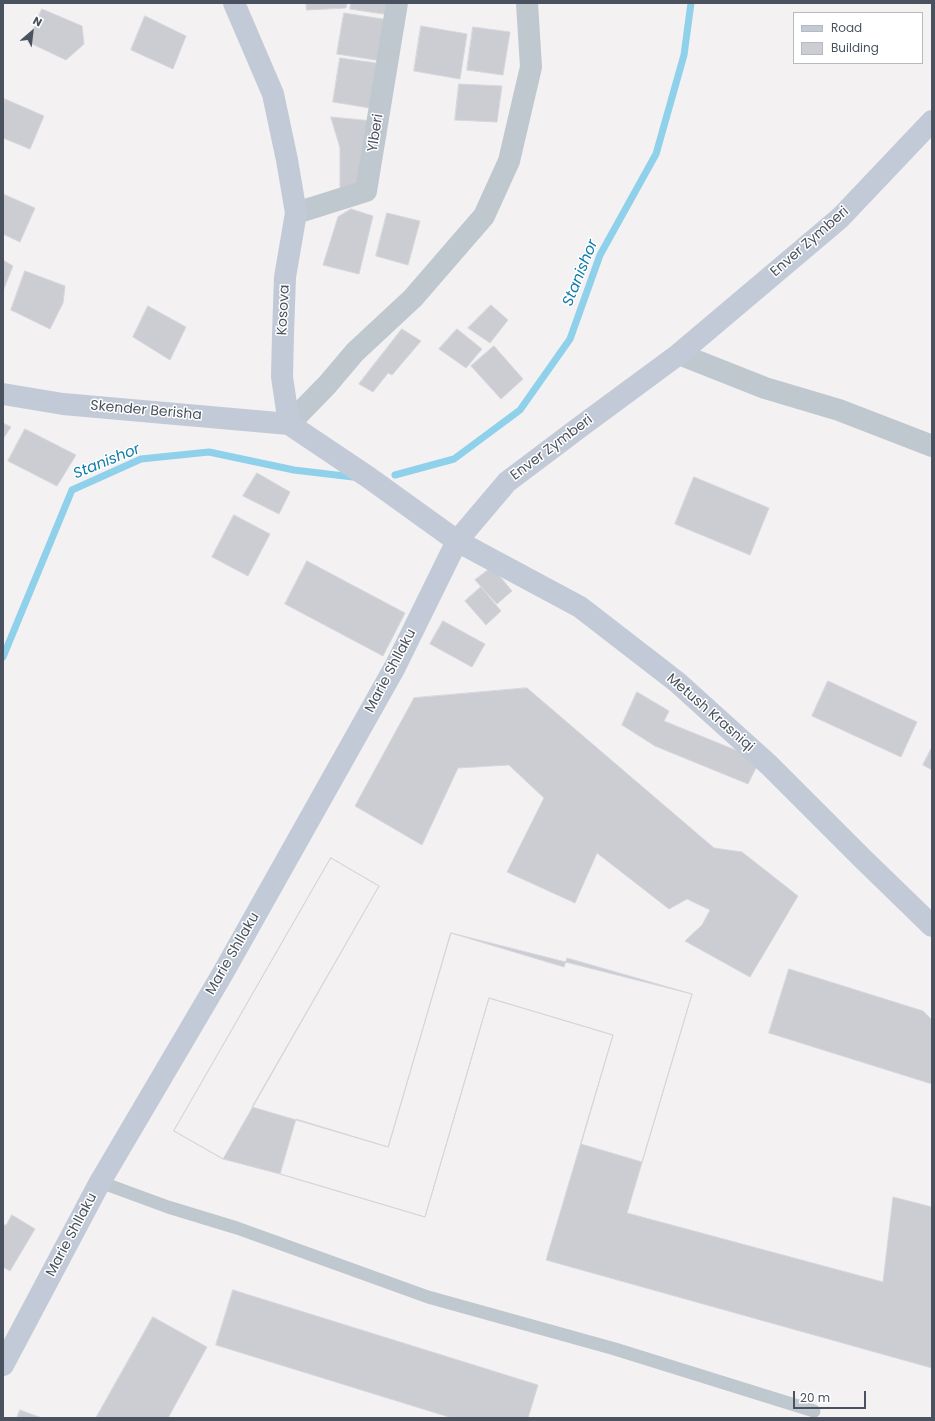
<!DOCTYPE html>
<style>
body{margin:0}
#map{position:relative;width:935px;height:1421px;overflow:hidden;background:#f3f1f1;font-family:Poppins,sans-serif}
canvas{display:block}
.frame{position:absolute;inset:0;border:4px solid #49525e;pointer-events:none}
.legend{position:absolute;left:793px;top:12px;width:130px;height:52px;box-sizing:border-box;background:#fff;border:1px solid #b6babf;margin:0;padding:5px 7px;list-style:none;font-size:12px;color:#49525e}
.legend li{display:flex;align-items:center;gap:8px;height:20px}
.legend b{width:20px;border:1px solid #b6babf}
.north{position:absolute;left:12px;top:12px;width:40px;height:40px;-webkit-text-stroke:3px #fff;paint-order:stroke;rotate:28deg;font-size:11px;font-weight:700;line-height:16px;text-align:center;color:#49525e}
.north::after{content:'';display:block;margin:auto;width:14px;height:18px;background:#49525e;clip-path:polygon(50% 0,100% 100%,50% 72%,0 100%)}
.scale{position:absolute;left:793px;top:1391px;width:73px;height:18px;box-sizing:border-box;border:2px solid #49525e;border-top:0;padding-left:5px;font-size:12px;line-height:14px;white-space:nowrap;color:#49525e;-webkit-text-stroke:3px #fff;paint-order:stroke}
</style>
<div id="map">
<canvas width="935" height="1421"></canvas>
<div class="frame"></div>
<ul class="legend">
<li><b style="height:5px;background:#c2cad7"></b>Road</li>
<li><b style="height:11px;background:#cbcdd3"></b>Building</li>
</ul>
<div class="north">N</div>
<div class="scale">20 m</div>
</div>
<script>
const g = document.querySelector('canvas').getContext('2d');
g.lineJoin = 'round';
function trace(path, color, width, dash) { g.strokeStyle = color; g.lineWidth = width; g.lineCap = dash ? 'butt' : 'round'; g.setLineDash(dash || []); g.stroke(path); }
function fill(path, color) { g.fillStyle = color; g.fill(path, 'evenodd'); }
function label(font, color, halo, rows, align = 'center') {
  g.font = font + ' Poppins,sans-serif'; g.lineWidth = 3; g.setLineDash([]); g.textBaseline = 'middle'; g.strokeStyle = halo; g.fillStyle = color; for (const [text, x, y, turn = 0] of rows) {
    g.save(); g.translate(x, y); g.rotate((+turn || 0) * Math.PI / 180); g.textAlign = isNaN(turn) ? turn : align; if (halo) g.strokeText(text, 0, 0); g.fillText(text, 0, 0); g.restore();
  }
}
const stream = new Path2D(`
 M395 475 454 459 520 410 570 339 600 255 656 154 684 55 691 3
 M3 657 72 490 141 459 209 452 294 470 353 477`);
const building = new Path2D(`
 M306 3H347L346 8 307 10Z
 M351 3H392L390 15 350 9Z
 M42 9 82 26 84 44 66 60 28 42Z
 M344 13 389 20 382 61 337 54Z
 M145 16 186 36 173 69 131 50Z
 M421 26 467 34 460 79 414 71Z
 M473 27 510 32 503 75 467 70Z
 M340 58 383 64 376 109 333 102Z
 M459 84 502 86 497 122 455 120Z
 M5 99 44 116 30 149 3 138V104Z
 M331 117 373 121 356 191 340 196V148Z
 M3 194 35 208 20 242 3 234Z
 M351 209 373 216 359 274 323 265 338 217Z
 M387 213 420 221 408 265 376 256Z
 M3 260 13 266 3 291Z
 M25 271 65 286 63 303 50 329 11 310Z
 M491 305 508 320 490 343 468 328Z
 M148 306 186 327 170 360 133 337Z
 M402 329 421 341 392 375 388 373 373 392 359 384Z
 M457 329 482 349 466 368 439 349Z
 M494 346 523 379 501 399 471 366Z
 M3 423 11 427 3 439Z
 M25 429 76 455 57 486 8 461Z
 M257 473 290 492 279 514 243 496Z
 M694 477 769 508 750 555 675 524Z
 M234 515 270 534 248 576 212 557Z
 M307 561 405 613 383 656 285 604Z
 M492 567 512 591 497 604 475 580Z
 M481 587 501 611 486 625 465 601Z
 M443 621 485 644 472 667 430 644Z
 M828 681 917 722 901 757 812 716Z
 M527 688 714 848 742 852 798 896 750 977 685 941 702 925 710 910 687 899 669 909 597 853 575 903 507 872 544 798 509 765 458 768 422 845 355 806 414 698Z
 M637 692 669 711 664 721 760 760 748 784 655 746 622 725Z
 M932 747V770L923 765Z
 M331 858 379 886 223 1159 174 1131Z
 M331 858 379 886 252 1107 388 1147 451 933 692 994 627 1213 883 1282 893 1197 932 1207V1368L546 1260 613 1035 489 998 425 1217 280 1174 223 1159 174 1131Z
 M451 933 564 967 567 958 692 994 642 1162 581 1144 613 1035 489 998 425 1217 280 1174 296 1119 388 1147Z
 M789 969 923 1011 932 1020V1084L769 1033Z
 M12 1215 35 1229 10 1271 3 1267V1225H6Z
 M233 1290 538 1385 528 1418H452L216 1345Z
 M153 1317 207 1347 168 1418H96Z
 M20 1410 42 1418H17Z`);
const lane = new Path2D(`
 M100 1182 168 1207 237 1228 428 1297 615 1349 814 1411`);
const street = new Path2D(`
 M296 213 366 191 397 3
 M679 354 765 388 839 410 932 446
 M289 424 327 385 355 352 413 298 484 216 509 161 531 67 527 3`);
const secondary = new Path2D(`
 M234 3 273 94 287 160 296 213 285 277 283 334 282 377 289 424 368 477 457 541 580 607 677 682 769 765 862 858 932 926
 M3 394 63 404 289 424
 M3 1365 100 1182 223 973 395 667 457 541 507 482 580 427 679 354 840 218 932 121`);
const streetNames = [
 ["Ylberi",376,133,-81],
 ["Enver Zymberi",810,242,-41],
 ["Kosova",284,310,-87],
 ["Skender Berisha",146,411,5],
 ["Enver Zymberi",552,448,-37],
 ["Marie Shllaku",391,671,-62],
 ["Metush Krasniqi",710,713,41],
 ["Marie Shllaku",233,954,-60],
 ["Marie Shllaku",72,1235,-62]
];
const waterNames = [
 ["Stanishor",581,273,-68],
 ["Stanishor",107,462,-22]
];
trace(stream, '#8fd0eb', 7);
fill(building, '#cbcdd3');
trace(building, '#d5d7dc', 1);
trace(lane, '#bfc7cf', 13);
trace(street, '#bfc7cf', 22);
trace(secondary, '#c2cad7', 22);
label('14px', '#49525e', '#fff', streetNames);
label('italic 15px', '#0f7cab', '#fff', waterNames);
</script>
